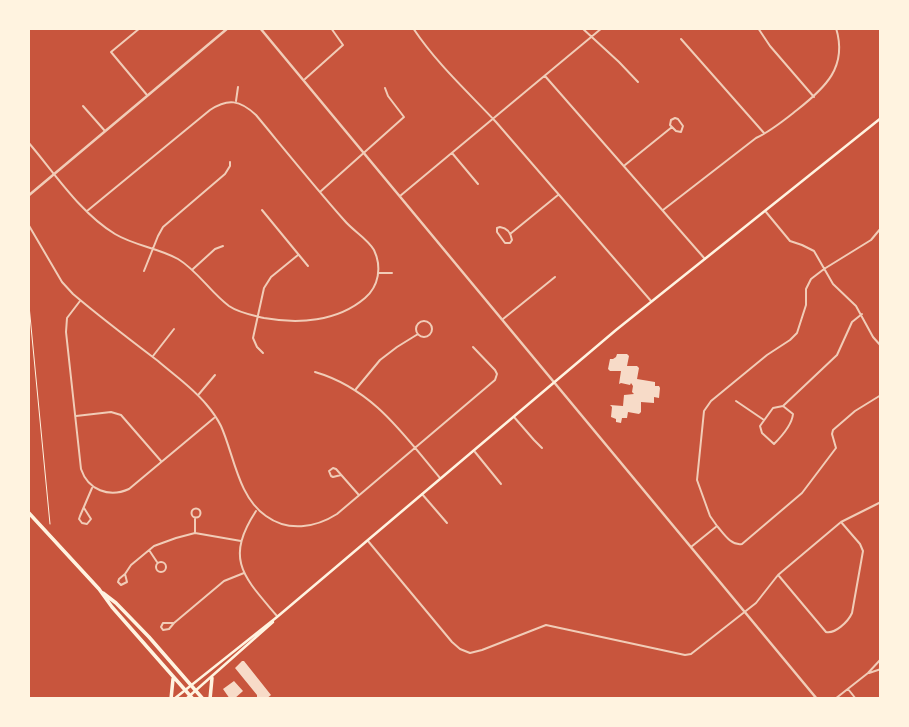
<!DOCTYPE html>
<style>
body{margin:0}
#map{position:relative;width:909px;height:727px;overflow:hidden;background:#c8553d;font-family:"Public Sans",sans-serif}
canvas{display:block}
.frame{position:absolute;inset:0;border:30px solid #fff3e0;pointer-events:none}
</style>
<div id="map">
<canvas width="909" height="727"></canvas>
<div class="frame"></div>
</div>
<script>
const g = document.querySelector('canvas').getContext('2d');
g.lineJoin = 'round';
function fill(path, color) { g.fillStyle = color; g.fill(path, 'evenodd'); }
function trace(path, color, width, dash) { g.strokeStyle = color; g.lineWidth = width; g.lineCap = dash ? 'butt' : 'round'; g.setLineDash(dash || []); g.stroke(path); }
const building = new Path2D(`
 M617 354H627L629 356 627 366H637L639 368 637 379 655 382V386H659L660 388 659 398 654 397V403L641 402V412L639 414 628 412 627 418H622L621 423 616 422V419L611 417 612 407 610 405 623 406 624 395 634 394 632 392 633 386 631 383 630 385 621 383 619 384 621 371H610L608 369 610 359H613L616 357Z
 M242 661H244L271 695 266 699H257V695L235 668Z
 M234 681 243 691 234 699H230L223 689Z`);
const path = new Path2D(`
 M28 295 50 524`);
const minor = new Path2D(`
 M140 28 111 52 147 95
 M413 28C437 64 467 91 496 122L651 301
 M582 28 619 62 638 82
 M758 28 770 46 814 97
 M681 39 764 133
 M545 76 705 259
 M305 79 343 45 331 28
 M236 101 238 87
 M83 106 105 131
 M675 118 678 119 683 126 681 132 676 131 670 125 671 120Z
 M28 142C54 172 80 213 115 234 135 246 159 248 178 259 198 271 210 292 229 306 239 313 252 315 264 318 298 324 337 322 365 298 379 286 382 267 374 250 367 238 353 231 344 220 314 186 285 150 256 115 240 100 228 98 210 110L87 211
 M452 153 478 184
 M625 165 672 127
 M321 191 404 117 388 96 385 88
 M400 196 602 28
 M262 210 308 266
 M663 210 756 138C771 131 783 121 797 110 825 88 848 67 836 28
 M766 212 790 241 802 245 814 251 833 284 856 306 873 337 881 346
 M28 224 62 282 73 294C100 317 129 339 158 361 174 375 192 387 206 404 212 411 217 418 221 426 234 455 238 497 266 516 288 532 315 528 337 514L495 380 497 374 495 370 473 347
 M500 227C507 228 511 233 512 240L510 243H505L497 232V228Z
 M510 234 558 195
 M193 269 215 249 223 246
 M144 271 158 236 163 227 225 174 230 166V162
 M379 273H392
 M80 301 67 318 66 332 81 469C88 490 109 498 129 489L214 418
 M503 319 555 277
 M416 329a8 8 0 1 1 16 0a8 8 0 1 1-16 0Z
 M263 353 257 347 253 338 264 288 271 277 298 255
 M153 356 174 329
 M315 372C373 389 403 434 440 478
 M356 389 380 360 397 347 418 334
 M199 394 215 375
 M736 401 764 420
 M783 406 793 414C792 425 782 436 774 444L762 433 760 426 773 408 783 406 837 355 852 322 862 314
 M76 416 111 412 121 415 161 461
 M514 417 534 440 542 448
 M475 452 501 484
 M341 475 333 477 331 476 329 471 333 468 336 469 358 494
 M422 494 447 523
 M84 508 91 519 87 524 82 523 79 519 80 516 92 488
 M191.5 513a4.5 4.5 0 1 1 9 0a4.5 4.5 0 1 1-9 0Z
 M256 511C224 560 244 577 277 616
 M195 518V532
 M717 526C724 534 731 546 742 544L802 493 836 448 832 434 833 430 855 411 881 395
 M368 541 452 642 460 649 470 653 482 650 546 625 685 655 691 654 756 603 778 575 841 522 881 502
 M691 547 717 526 710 516 697 480 704 411 711 401 767 355 790 340 797 333 806 305V289L811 279 824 269 871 240 881 228
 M149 550 157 562
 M156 567a5 5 0 1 1 10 0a5 5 0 1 1-10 0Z
 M125 574 127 582 121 585 118 582 119 579 125 574 131 565 154 546 176 538 195 533 241 541
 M779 576 826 632C835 634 848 622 852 613L863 551 860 544 841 522
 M174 623H163L161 627 163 630 169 629 174 623 224 581 244 573
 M869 673 881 669
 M848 689 856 699
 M835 699 868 673 881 659`);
const tertiary = new Path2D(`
 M260 28 817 699
 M28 196 228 28`);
const secondary = new Path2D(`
 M174 699 277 617 616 330 881 118
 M186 699 273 622`);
const trunk = new Path2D(`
 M28 512 99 589 112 607 193 699
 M103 593 116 603 149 637 203 699
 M171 699 173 679
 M210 699 212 678`);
fill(building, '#f7dbc8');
trace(path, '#fff3e0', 1);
trace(minor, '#f1ccb7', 2);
trace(tertiary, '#f1ccb7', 2.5);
trace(secondary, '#fff3e0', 2.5);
trace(trunk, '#fff3e0', 3.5);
</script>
